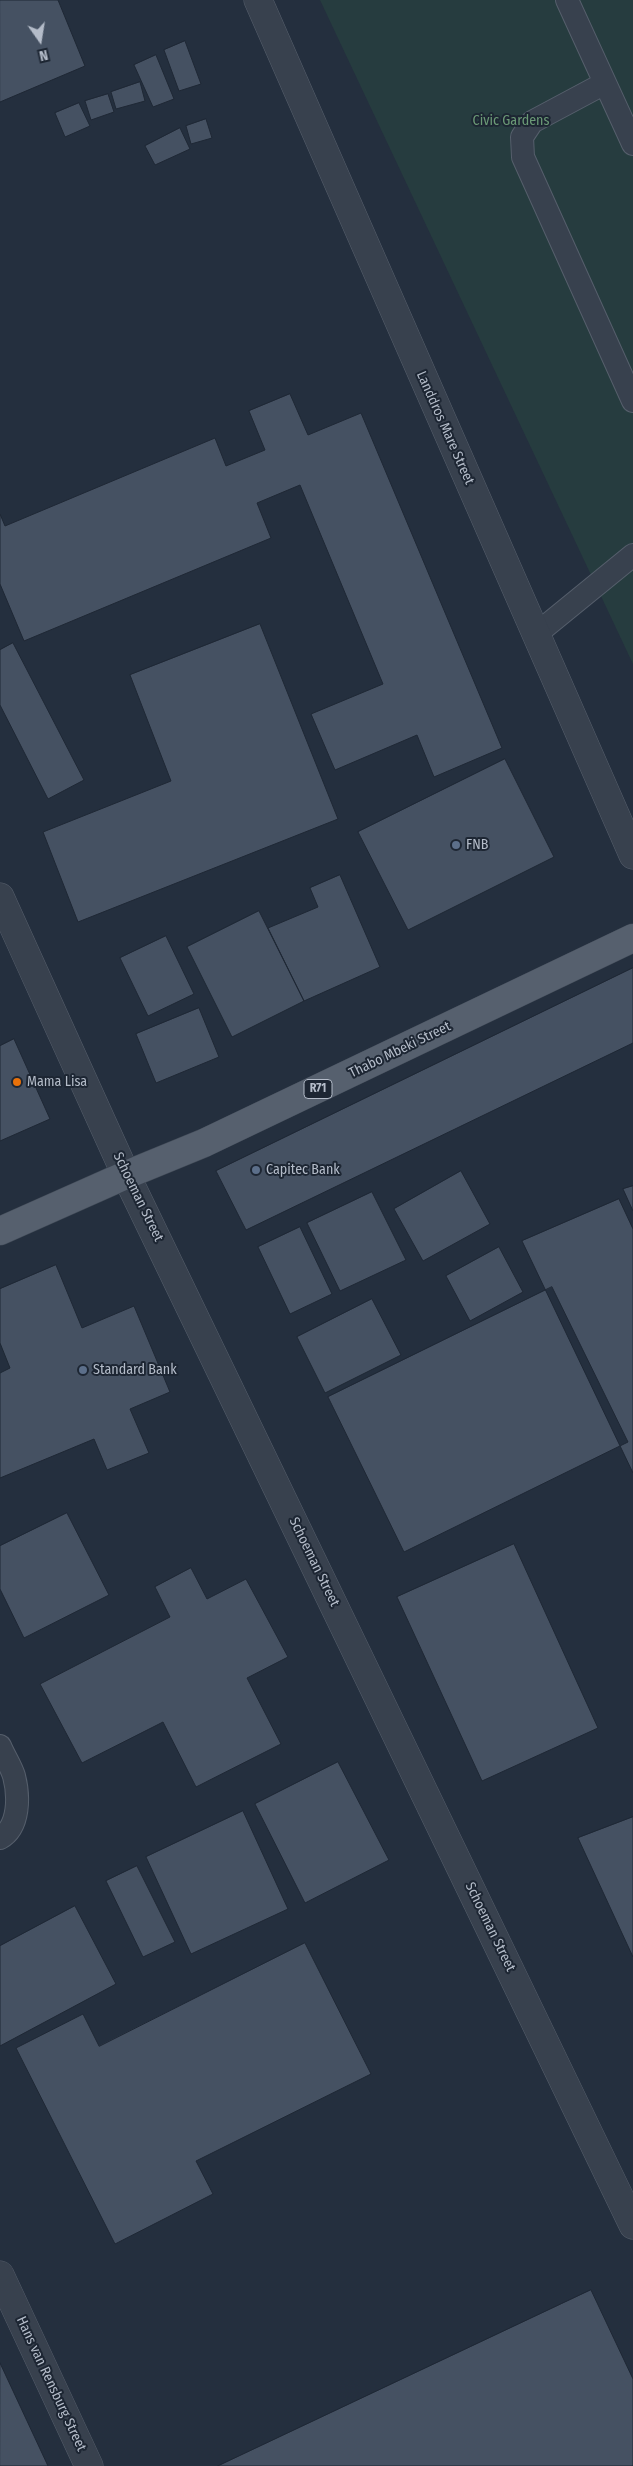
<!DOCTYPE html>
<style>
body{margin:0}
#map{position:relative;width:633px;height:2466px;overflow:hidden;background:#242f3e;font-family:"Fira Sans Condensed",sans-serif}
canvas{display:block}
.north{position:absolute;left:15px;top:15px;width:50px;height:50px;-webkit-text-stroke:4px #1d2633;paint-order:stroke;rotate:167deg;font-size:14px;font-weight:700;line-height:20px;text-align:center;color:#b4bcc9}
.north::after{content:'';display:block;margin:auto;width:18px;height:22px;background:#b4bcc9;clip-path:polygon(50% 0,100% 100%,50% 72%,0 100%)}
</style>
<div id="map">
<canvas width="633" height="2466"></canvas>
<div class="north">N</div>
</div>
<script>
const g = document.querySelector('canvas').getContext('2d');
g.lineJoin = 'round';
function fill(path, color) { g.fillStyle = color; g.fill(path, 'evenodd'); }
function trace(path, color, width, dash) { g.strokeStyle = color; g.lineWidth = width; g.lineCap = dash ? 'butt' : 'round'; g.setLineDash(dash || []); g.stroke(path); }
function label(font, color, halo, rows, align = 'center') {
  g.font = font + ' "Fira Sans Condensed",sans-serif'; g.lineWidth = 4; g.setLineDash([]); g.textBaseline = 'middle'; g.strokeStyle = halo; g.fillStyle = color; for (const [text, x, y, turn = 0] of rows) {
    g.save(); g.translate(x, y); g.rotate((+turn || 0) * Math.PI / 180); g.textAlign = isNaN(turn) ? turn : align; if (halo) g.strokeText(text, 0, 0); g.fillText(text, 0, 0); g.restore();
  }
}
const green = new Path2D(`
 M320 0H633V664Z`);
const building = new Path2D(`
 M0 0H58L85 66 0 102Z
 M185 41 201 84 179 91 164 50Z
 M156 55 174 99 153 107 134 65Z
 M140 82 145 101 116 109 111 92Z
 M108 94 114 112 91 120 85 101Z
 M79 103 90 126 65 137 55 113Z
 M206 119 212 138 191 144 186 126Z
 M180 128 190 149 155 165 145 146Z
 M290 394 308 435 361 413 502 748 434 777 417 735 335 770 311 714 383 684 300 485 257 503 271 538 24 641 0 584V514L5 526 215 438 226 466 265 450 249 411Z
 M260 624 338 819 78 922 43 832 171 781 130 675Z
 M13 643 84 780 48 799 0 705V650Z
 M505 759 554 857 408 930 358 832Z
 M340 875 380 967 304 1001 268 928 318 907 310 888Z
 M259 911 304 1001 232 1037 187 947Z
 M166 936 194 994 148 1016 120 958Z
 M633 968V1043L246 1230 216 1171Z
 M199 1008 219 1057 156 1083 136 1034Z
 M14 1039 50 1119 0 1141V1046Z
 M461 1171 490 1224 423 1261 394 1209Z
 M633 1186V1211L623 1189Z
 M372 1192 406 1260 340 1291 307 1223Z
 M619 1199 633 1229V1473L522 1241Z
 M300 1227 332 1294 290 1314 258 1247Z
 M499 1247 523 1292 470 1321 446 1276Z
 M56 1265 82 1328 134 1306 170 1392 130 1409 149 1453 107 1470 94 1439 0 1478V1373L10 1368 0 1343V1289Z
 M552 1287 628 1442 404 1552 328 1397Z
 M372 1299 401 1355 325 1393 297 1337Z
 M67 1513 109 1595 24 1638 0 1589V1546Z
 M514 1544 598 1728 482 1781 397 1597Z
 M191 1568 207 1599 246 1579 288 1657 247 1678 281 1744 196 1787 163 1722 82 1763 40 1684 170 1617 155 1587Z
 M338 1762 389 1860 305 1903 255 1804Z
 M243 1811 288 1909 191 1954 146 1857Z
 M633 1817V1957L578 1838Z
 M137 1866 175 1942 143 1957 106 1881Z
 M75 1906 116 1984 0 2046V1946Z
 M305 1943 371 2074 196 2161 213 2194 115 2244 16 2048 83 2014 99 2046Z
 M591 2290 633 2379V2466H218Z
 M0 2363 48 2466H0Z`);
const lane = new Path2D(`
 M567 0 633 144
 M605 83 532 122 522 137 523 157 633 401
 M535 635 633 555
 M0 1746C4 1756 11 1766 14 1776 19 1795 20 1827 0 1838`);
const street = new Path2D(`
 M258 0 633 855
 M0 897 126 1175 633 2225
 M0 2275 89 2466`);
const primary = new Path2D(`
 M0 1231 126 1175 204 1143 633 938`);
const markers = [
 [456,845,5,"#5c6f8a"],
 [17,1082,5,"#e8710a"],
 [256,1170,5,"#5c6f8a"],
 [83,1370,5,"#5c6f8a"]
];
const shields = [
 [318,1089,28]
];
const shieldNames = [
 ["R71",318,1089]
];
const parkNames = [
 ["Civic Gardens",511,121]
];
const streetNames = [
 ["Landdros Mare Street",445,428,66],
 ["Thabo Mbeki Street",400,1050,-26],
 ["Schoeman Street",138,1197,64],
 ["Schoeman Street",314,1562,64],
 ["Schoeman Street",490,1927,64],
 ["Hans van Rensburg Street",51,2384,65]
];
const poiNames = [
 ["FNB",466,845],
 ["Mama Lisa",27,1082],
 ["Capitec Bank",266,1170],
 ["Standard Bank",93,1370]
];
fill(green, '#263c3f');
fill(building, '#455162');
trace(building, '#1f2835', 1);
trace(lane, '#565f6c', 24);
trace(street, '#565f6c', 29);
trace(primary, '#414a57', 29);
trace(lane, '#38414e', 22);
trace(street, '#38414e', 28);
trace(primary, '#56606e', 28);
for (const [x, y, r, color] of markers) { const dot = new Path2D(); dot.arc(x, y, r, 0, 2 * Math.PI); g.fillStyle = color; g.fill(dot); trace(dot, '#1d2633', 2); }
for (const [x, y, w] of shields) { const box = new Path2D(); box.roundRect(x - w / 2, y - 9.5, w, 19, 4); g.fillStyle = '#1d2633'; g.fill(box); trace(box, '#b4bcc9', 1); }
label('bold 12px', '#b4bcc9', null, shieldNames);
label('14px', '#6b9a76', '#1d2633', parkNames);
label('14px', '#b4bcc9', '#1d2633', streetNames);
label('14px', '#b4bcc9', '#1d2633', poiNames, 'left');
</script>
